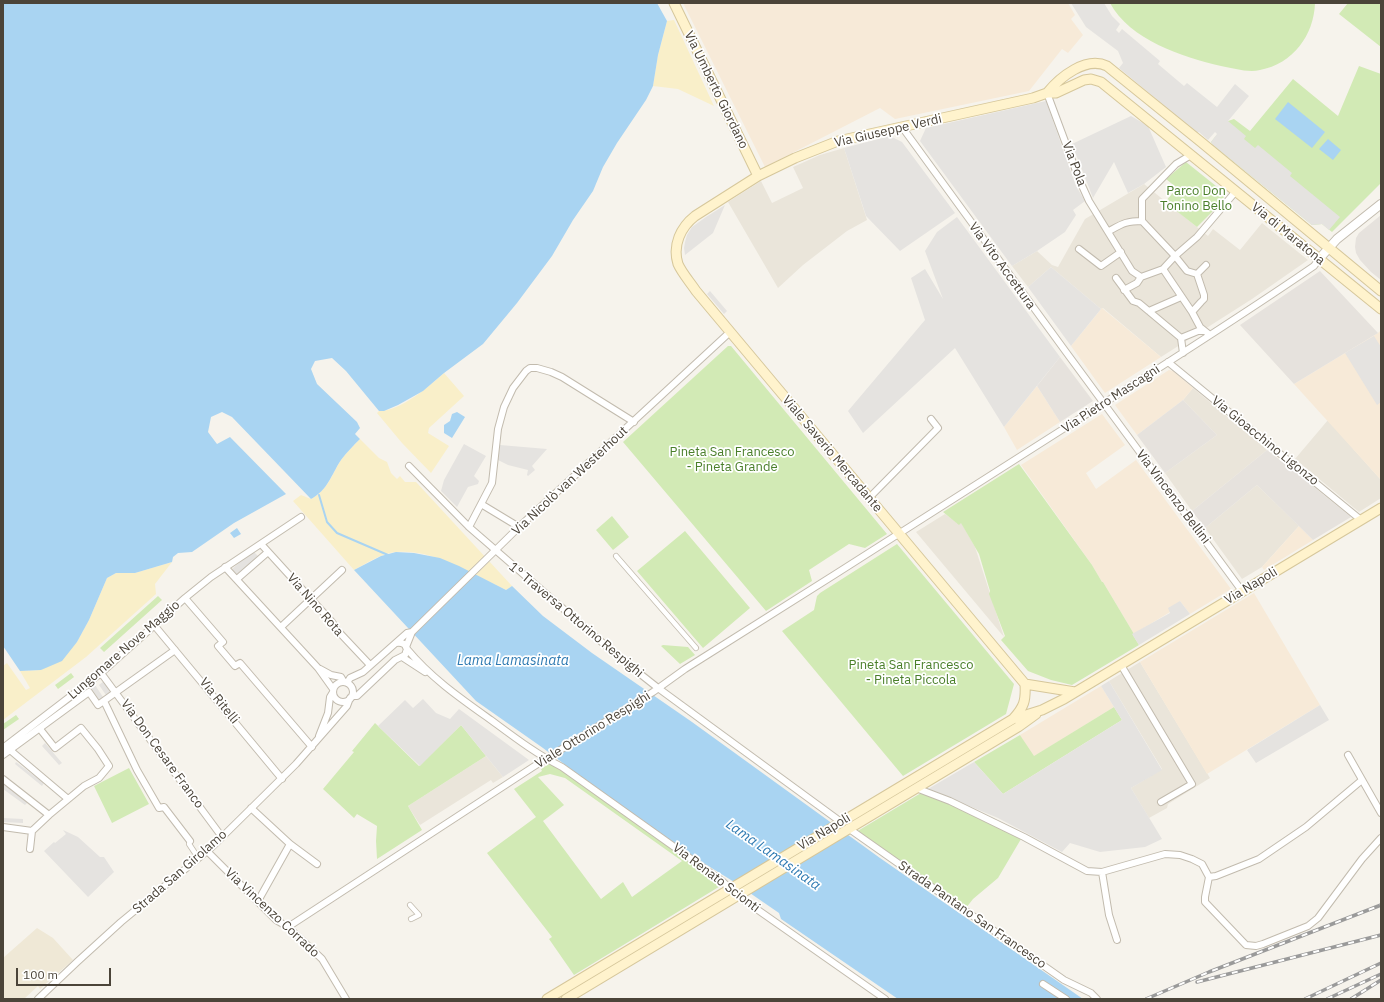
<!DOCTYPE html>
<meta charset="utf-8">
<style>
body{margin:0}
#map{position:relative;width:1384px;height:1002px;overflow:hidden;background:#f6f3ec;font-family:"IBM Plex Sans",sans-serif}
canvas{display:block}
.frame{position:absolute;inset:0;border:4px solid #4b4439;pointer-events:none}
.scale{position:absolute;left:16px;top:968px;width:95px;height:18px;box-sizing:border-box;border:2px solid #4b4439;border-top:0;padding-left:5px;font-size:12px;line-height:14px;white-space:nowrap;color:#4b4439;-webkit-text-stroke:3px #fff;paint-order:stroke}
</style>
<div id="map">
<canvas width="1384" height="1002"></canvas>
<div class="frame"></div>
<div class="scale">100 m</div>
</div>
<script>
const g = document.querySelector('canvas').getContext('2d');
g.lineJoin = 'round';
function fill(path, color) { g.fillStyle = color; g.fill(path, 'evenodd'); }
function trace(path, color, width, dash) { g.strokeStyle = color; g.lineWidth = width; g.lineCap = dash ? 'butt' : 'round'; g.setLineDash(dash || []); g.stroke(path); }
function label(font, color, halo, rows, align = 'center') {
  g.font = font + ' "IBM Plex Sans",sans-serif'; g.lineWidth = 3.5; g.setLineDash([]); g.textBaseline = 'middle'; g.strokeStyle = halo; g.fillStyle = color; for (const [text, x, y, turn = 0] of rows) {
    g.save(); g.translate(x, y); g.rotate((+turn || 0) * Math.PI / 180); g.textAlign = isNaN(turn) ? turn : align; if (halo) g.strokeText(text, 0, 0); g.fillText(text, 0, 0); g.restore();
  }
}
const residential = new Path2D(`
 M844 148 867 220 847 231 803 265 778 288 728 202 761 181 772 203 803 188 793 167 820 155Z
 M1144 184 1208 236 1213 229 1240 250 1262 223 1308 260 1252 299 1161 357 1103 308 1101 309 1051 267 1028 287 1012 266 1037 251 1052 265 1058 267 1085 219Z
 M1193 388 1267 450 1192 511 1165 473 1217 435 1183 400Z
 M1328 420 1381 480V498L1359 512 1295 459Z
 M1257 485 1299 526 1262 567 1242 579 1205 528Z
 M945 514 959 524 961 522 975 547 1004 637 916 532Z
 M1140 662 1210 778 1168 804 1167 808 1149 818 1131 788 1162 769 1109 681Z
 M486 756 503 777 493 783 491 780 420 825 408 806Z`);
const commercial = new Path2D(`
 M683 3H1068L1075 15 1071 19 1083 35 1068 53 1062 49 1029 91 895 119 880 108 765 167Z
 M1102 308 1161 357 1105 393 1071 346Z
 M1381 330V480L1294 384 1378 333Z
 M1169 370 1173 371 1193 388 1183 400 1137 435 1115 405Z
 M1037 386 1060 422 1017 450 1004 427Z
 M1102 414 1125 445 1086 473 1096 489 1136 460 1231 589 1190 614 1180 601 1170 612 1134 634 1103 582H1102L1092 565 1021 465Z
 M1299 526 1313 540 1264 570 1262 567Z
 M1254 593 1320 705 1207 774 1140 662Z
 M1101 686 1114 707 1033 757 1020 735Z`);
const industrial = new Path2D(`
 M1381 215V280L1371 272 1360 260 1356 253 1355 247 1356 238 1359 233Z
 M1320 271 1378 333 1294 384 1240 325Z
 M1060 357 1093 401 1060 422 1037 386Z
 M1183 400 1217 435 1165 473 1137 435Z
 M1267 450 1288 466 1351 517 1313 540 1257 485 1205 528 1192 511Z`);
const education = new Path2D(`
 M37 928 53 938 73 960 40 989 38 986 24 999H3V958Z`);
const green = new Path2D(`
 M1110 3H1315C1314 35 1293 64 1260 70 1248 73 1233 68 1221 66 1182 57 1130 40 1110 3Z
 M1348 3H1381V47L1339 14Z
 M1359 66 1381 74V183L1332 232 1322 224 1312 225 1213 145 1211 142 1228 121 1234 119 1250 131 1293 79 1338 116Z
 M1186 162 1226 194 1217 207 1197 227 1165 202 1177 188 1166 179Z
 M728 346H731L887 534 865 548 849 544 809 570 812 581 766 611 623 442Z
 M1019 464 1092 565 1102 582H1103L1134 634 1133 635 1139 645 1072 685 1051 680 1028 671 1001 640 1005 636 989 594 990 591 979 554 961 523 959 525 943 512Z
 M612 516 629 537 613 550 596 530Z
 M685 531 750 608 703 648 637 571Z
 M897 544 1014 684 1006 714 903 776 782 631 814 610 817 596 820 593Z
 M158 596 162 600 104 652 100 648Z
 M663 645 688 647 695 655 680 664 661 646Z
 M71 673 74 677 58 689 55 685Z
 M1114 707 1122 720 1003 794 974 762 1020 735 1034 756Z
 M16 715 19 719 3 730V724Z
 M375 723 419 766 461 725 486 756 408 806 422 830 377 859 376 841 377 826 357 814 354 818 323 789 354 752 352 751Z
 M549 764 555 766 717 880 722 885 574 975 549 939 552 937 487 853 536 817 514 789 542 771 541 769ZM550 774 565 778 682 861 632 897 623 882 601 899 543 821 564 805 538 777Z
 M129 768 149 804 112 823 94 786Z
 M921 793 948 803 1021 839 998 878 973 899 966 908 856 832Z`);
const sand = new Path2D(`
 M674 20 714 106 678 89 653 86 658 55 667 21Z
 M444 373 464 396 429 428 428 433 449 446 431 473 402 443 377 413 379 411C401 411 428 387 444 373Z
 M360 439 379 458 387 462 391 473 397 479 400 476 405 482H416L512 586 506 590C499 586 491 583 483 579 456 566 428 549 396 552 382 553 367 563 354 570L293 501 301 495 311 499C328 490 332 474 341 460 347 452 353 446 360 439Z
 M172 562 155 584 156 594 86 657 3 720V666L7 663 26 690 30 688 20 671 41 670 77 642 89 620 107 578 116 573H135Z`);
const parking = new Path2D(`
 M1071 3H1104L1112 16 1120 24 1116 30 1119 33 1122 29 1160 61 1158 64 1184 86 1187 83 1217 107 1235 84 1249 96 1228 121 1246 136 1244 139 1255 148 1258 145 1292 173 1290 176 1340 217 1329 230 1322 224 1312 225 1213 145 1211 142 1217 134 1215 132 1208 140 1199 132 1197 133 1119 68 1123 63 1118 51 1086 27Z
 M1046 101 1071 172 1076 186 1085 201 1073 210 1076 215 1065 232 1037 251 1012 266 920 141 926 128Z
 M1131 116 1148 126 1166 167 1144 184 1128 193 1114 162 1093 198 1072 144Z
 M890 136 902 142 955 213 900 251 866 216 844 148Z
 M725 205 713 233 685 255 684 248 685 242 687 235 692 227 706 217Z
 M957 217 1060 357 1004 427 955 348 863 433 848 411 925 320 911 278 925 269 943 299 925 251 937 232Z
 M1051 267 1101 309 1071 346 1028 287Z
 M710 291 727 311 724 314 707 294Z
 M1374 336 1381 347V402L1377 405 1345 353Z
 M464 444 486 456 474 476 479 481 478 484 468 487 457 507 441 491 444 480Z
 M500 445 547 449 532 466 535 470 528 476 527 475 528 470 508 465 498 460Z
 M253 551 259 557 238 575 232 569Z
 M1180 601 1190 614 1139 645 1132 634 1170 613 1168 608Z
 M104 681 110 692 106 695 99 685Z
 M1109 681 1162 770 1131 788 1162 839 1145 847 1100 852 1070 843 1062 852 998 818 928 789 974 762 1003 794 1122 720 1101 686Z
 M95 685 103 697 99 700 91 688Z
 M423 699 436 713 450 719 459 709 529 760 503 777 461 725 420 766 378 726 405 700 413 708Z
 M1320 705 1329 720 1256 763 1247 750Z
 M45 743 62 763 59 765 42 746Z
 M16 762 44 783 42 786 15 764Z
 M3 783 28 802 25 805 3 789Z
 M3 818 23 819V823L3 822Z
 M63 830 78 837 100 857H104L114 872 88 897 44 851 54 842 55 843 66 834Z`);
const water = new Path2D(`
 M3 3H657L667 21 658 55 653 86 646 100 617 143 603 167 593 191 573 220 552 256 517 303 483 344 444 373 423 391 398 405 384 411H379L346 371 332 358 315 361 311 369 317 384 357 422 360 428 355 434 360 439C353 446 347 452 341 460 331 475 328 490 311 499L232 417 222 412 211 417 208 432 217 444 230 437 286 494 234 523 192 552 178 553 173 557 172 562 135 573H116L107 578 89 620 77 642 62 661 41 670 20 671 3 646Z
 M1288 102 1325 132 1312 148 1275 119Z
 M1328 139 1341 150 1333 160 1319 149Z
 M457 412 465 417 452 438 444 433V425L450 421 452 414Z
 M237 528 241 534 234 538 230 533Z
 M396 552 414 553 440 558 459 566 506 590 512 586 543 616 592 653 692 722 880 858 1083 999H898L781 919 779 913 731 880 697 859 572 770 543 748 476 701 354 570 381 556Z`);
const stream = new Path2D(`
 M319 495 327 522 337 533 388 555`);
const pedestrian = new Path2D(`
 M616 556 696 648
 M190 841 189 844 195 853
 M410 905 419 915 411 919`);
const minor = new Path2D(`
 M1047 93 1079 179 1089 201 1132 271 1141 277
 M902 127 1066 352 1242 591
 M1191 155 1176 164 1142 199V221L1175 256 1187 271 1197 274
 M1109 231C1122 224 1126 221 1142 221
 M1079 249 1101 266 1121 252
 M1163 269 1192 312 1200 327 1210 335
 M1116 278 1133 301 1139 303 1181 338 1183 353
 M1124 290 1137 283 1141 277 1163 269 1175 256 1197 237 1236 191
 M1149 311 1181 297
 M1192 312 1201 302 1204 299V295L1197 274 1206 265
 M1181 338 1198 331H1203
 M1168 362 1361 520
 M409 466 469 527 620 658 658 688 841 822
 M869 498 938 428 931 419
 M481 504 519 527
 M469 527 492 483 498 429 504 407 513 388 526 371 530 368H537L551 372 562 377 634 422
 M261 544 332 622 338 631 370 665
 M225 567 318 668 333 689
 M237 579 268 552
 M185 598 223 642 218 646 235 666 240 663 312 747
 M154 625 282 779
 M281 627 342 570
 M406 647 412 632 519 527 730 332
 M407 649C431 678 460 698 491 720 514 737 536 754 562 767L722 881 738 896 885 999
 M402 657 425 672
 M1121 665 1192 784 1161 802
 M320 669 331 675 341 677 344 682
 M101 673 222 837
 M333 692a10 10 0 1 1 20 0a10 10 0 1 1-20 0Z
 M347 683 350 678 363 672 407 633 412 632
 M352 696H357L395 660 405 655 407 649C406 644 402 642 396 643
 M104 701 137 770 159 808 164 807 190 841
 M319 736 328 713 330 697 333 692
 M3 748 101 673 185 598 211 577 301 517
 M10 750 68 799
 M3 755 89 692 98 705 175 650
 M1348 755 1381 813
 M3 779 49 815
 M916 788 950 801 1024 837 1087 871 1102 872 1165 854 1180 855 1192 859 1202 864 1209 877 1205 897V902L1246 945 1256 946 1263 944 1308 926 1318 918 1362 859 1381 838
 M251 808 290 844 317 864
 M3 827 32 831
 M848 828 1064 980 1091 993 1097 999
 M30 849 32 831 49 815 84 786 99 778 109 766 98 749 81 728 55 748 40 729
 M207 851 276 920 288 927 322 959 346 999
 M1102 872 1109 915 1117 940
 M1209 877 1216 876 1259 859 1306 827 1362 780
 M258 901 290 844
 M288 927 533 767 653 692 685 669C814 588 943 506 1071 424 1153 372 1234 321 1314 266L1319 259
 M1043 984 1066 999
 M38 999 77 962 121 922 212 847 296 764 347 706 350 698`);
const tertiary = new Path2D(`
 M1319 259 1337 239 1381 204`);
const secondary = new Path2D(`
 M674 3 758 176
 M1047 93C1060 77 1086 56 1107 66L1201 142 1381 291
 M1025 684 696 291C690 282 682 273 678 264 672 245 681 227 695 216L758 176 795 158 838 141 1033 98 1047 93H1056L1084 80 1091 79 1101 82 1381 309
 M1025 684 1075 692
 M1013 719C1024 707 1026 701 1025 684
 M547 999 1013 719 1042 710 1064 699 1381 508
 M566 999 1018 727 1036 714`);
const rail = new Path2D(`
 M1197 982 1381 935
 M1146 999 1209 972 1381 905
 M1305 999 1381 963
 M1327 999 1381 974
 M1351 999 1381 980`);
const streetNames = [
 ["Via Umberto Giordano",716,90,64],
 ["Via Giuseppe Verdi",888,131,-13],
 ["Via Pola",1074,164,69],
 ["Via di Maratona",1288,234,39],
 ["Via Vito Accettura",1002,266,54],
 ["Via Pietro Mascagni",1111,399,-33],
 ["Via Gioacchino Ligonzo",1265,441,39],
 ["Viale Saverio Mercadante",832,454,50],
 ["Via Nicolò van Westerhout",570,481,-43],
 ["Via Vincenzo Bellini",1173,497,53],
 ["Via Napoli",1251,586,-31],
 ["Via Nino Rota",315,605,49],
 ["1° Traversa Ottorino Respighi",576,620,40],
 ["Lungomare Nove Maggio",124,650,-41],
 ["Via Ritelli",219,701,51],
 ["Viale Ottorino Respighi",593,730,-32],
 ["Via Don Cesare Franco",162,754,54],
 ["Via Napoli",824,832,-31],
 ["Strada San Girolamo",180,872,-41],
 ["Via Renato Scionti",716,878,37],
 ["Via Vincenzo Corrado",272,913,43],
 ["Strada Pantano San Francesco",972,915,35]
];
const parkNames = [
 ["Parco Don",1196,191],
 ["Tonino Bello",1196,206],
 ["Pineta San Francesco",732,452],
 ["- Pineta Grande",732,467],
 ["Pineta San Francesco",911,665],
 ["- Pineta Piccola",911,680]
];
const waterNames = [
 ["Lama Lamasinata",513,661],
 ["Lama Lamasinata",773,855,35]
];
fill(residential, '#eae5da');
fill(commercial, '#f7ead8');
fill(industrial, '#e6e2dd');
fill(education, '#efe8d6');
fill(green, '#d2eab5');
fill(sand, '#f9efc9');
fill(parking, '#e5e3e0');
fill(water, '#a9d4f2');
trace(stream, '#a9d4f2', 2);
trace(pedestrian, '#c2bbae', 6);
trace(minor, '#c2bbae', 8);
trace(tertiary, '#c2bbae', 10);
trace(secondary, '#d6c79b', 11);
trace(pedestrian, '#fff', 4.5);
trace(minor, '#fff', 6);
trace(tertiary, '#fff', 8);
trace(secondary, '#fff3cd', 9);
trace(rail, '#9a9a9a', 3.5);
trace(rail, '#fff', 2, [6]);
label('13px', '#4b4439', '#fff', streetNames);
label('13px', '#4a7f2a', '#fff', parkNames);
label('italic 14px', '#2e7ab2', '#fff', waterNames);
</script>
